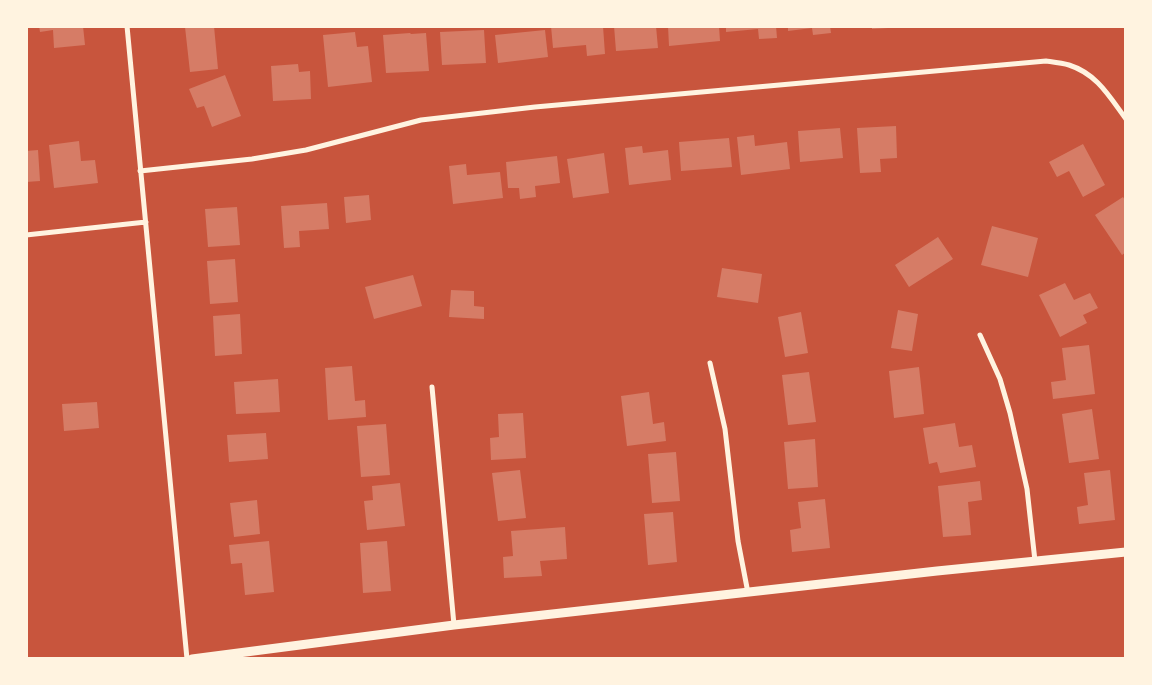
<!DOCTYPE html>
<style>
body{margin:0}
#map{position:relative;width:1152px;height:685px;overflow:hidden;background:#c8553d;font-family:Ubuntu,sans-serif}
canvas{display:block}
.frame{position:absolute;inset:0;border:28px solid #fff3e0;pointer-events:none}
</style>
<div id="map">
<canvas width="1152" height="685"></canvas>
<div class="frame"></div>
</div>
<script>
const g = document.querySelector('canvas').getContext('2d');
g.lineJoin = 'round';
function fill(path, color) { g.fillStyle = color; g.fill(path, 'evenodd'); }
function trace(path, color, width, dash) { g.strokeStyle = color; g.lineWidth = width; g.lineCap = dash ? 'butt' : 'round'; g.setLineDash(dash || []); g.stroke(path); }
const building = new Path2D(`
 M39 26H83L85 45 54 48 53 30 40 32Z
 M214 26 218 69 190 72 185 27Z
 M551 26H603L605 54 587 56 586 45 553 48Z
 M614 26H656L658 48 616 51Z
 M668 26H719L720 41 669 46Z
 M726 26H776L777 38 759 39 758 29 726 32Z
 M788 26H830L831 33 813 35 812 28 788 31Z
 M872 26H888V28L872 29Z
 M484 30 486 63 442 65 440 32Z
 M545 30 548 57 498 63 495 35Z
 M355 32 357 47 368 46 372 82 328 87 323 35Z
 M410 33 411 34 426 33 429 71 386 73 383 35Z
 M298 64 299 72 310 71 311 99 273 101 271 66Z
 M225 75 241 116 212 127 204 106 197 108 189 89Z
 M896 126 897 158 880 159 881 172 860 173 857 128Z
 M840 128 843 158 800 162 798 131Z
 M754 135 755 146 787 142 790 169 741 175 737 137Z
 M729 138 732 167 681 171 679 142Z
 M79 141 81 161 95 160 98 183 54 188 49 145Z
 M1083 144 1105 185 1083 197 1069 171 1057 177 1049 162Z
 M642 146 643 153 668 150 671 180 629 185 625 148Z
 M38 150 40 181 26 182V151Z
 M604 153 609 193 573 198 567 159Z
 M557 156 560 183 535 186 536 197 520 199 519 188H508L506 162Z
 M466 164 467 175 500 172 503 198 453 204 449 166Z
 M369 195 371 220 346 223 344 197Z
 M1123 197 1126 202V252L1122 255 1095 215Z
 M327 203 329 229 299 231 300 247 284 248 281 206Z
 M237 207 240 245 208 247 205 209Z
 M992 226 1038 238 1028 277 981 265Z
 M938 237 953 259 909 287 895 265Z
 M235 259 238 302 210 304 207 261Z
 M722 268 762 274 758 303 717 297Z
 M413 275 422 306 374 319 365 287Z
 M1065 283 1074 300 1090 293 1098 308 1083 315 1087 323 1060 337 1039 295Z
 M451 290 474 291V306L484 307V319L449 317Z
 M898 310 918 314 912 351 891 348Z
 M801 312 808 353 785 357 778 317Z
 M240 314 242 354 215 356 213 316Z
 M1089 345 1095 394 1053 399 1051 382 1066 380 1062 348Z
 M352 366 355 401 365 400 366 417 328 420 325 368Z
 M919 367 924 414 894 418 889 371Z
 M809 372 816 422 788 425 782 375Z
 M278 379 280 412 236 414 234 382Z
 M649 392 653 424 664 422 666 441 627 446 621 396Z
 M97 402 99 428 64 431 62 404Z
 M1092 409 1099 459 1069 463 1062 414Z
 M523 413 526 458 491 460 490 438 499 437 498 414Z
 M955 423 959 447 972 445 976 467 940 473 937 462 929 464 923 428Z
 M386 424 390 475 361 477 357 426Z
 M266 433 268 459 229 462 227 435Z
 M815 439 818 487 788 489 784 442Z
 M676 452 680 501 652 503 648 454Z
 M520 470 526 518 498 521 492 473Z
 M1110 470 1115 520 1079 524 1077 507 1088 505 1084 473Z
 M980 481 982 500 968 502 971 535 943 537 938 486Z
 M400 483 405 526 367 530 364 501 373 500 372 486Z
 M825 499 830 548 792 552 790 530 801 528 798 502Z
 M257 500 260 534 234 537 230 503Z
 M673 512 677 562 648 565 644 514Z
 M565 527 567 559 540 561 542 576 504 578 503 557 513 556 511 531Z
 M269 541 274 592 245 595 242 563 231 564 229 545Z
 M387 541 391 591 363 593 360 543Z`);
const minor = new Path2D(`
 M127 26 187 659
 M140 171 252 159 306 150 421 120 535 107 1046 61C1053 62 1062 63 1069 65 1097 74 1109 96 1126 119
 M26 235 146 222
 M980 335 1000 379 1010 413 1027 489 1035 561
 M710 363 725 429 738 541 748 593
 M432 387 454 625`);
const tertiary = new Path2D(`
 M192 659 454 625 937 571 1126 552`);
fill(building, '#d67c66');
trace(minor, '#fff3e0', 5);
trace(tertiary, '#fff3e0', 9);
</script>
